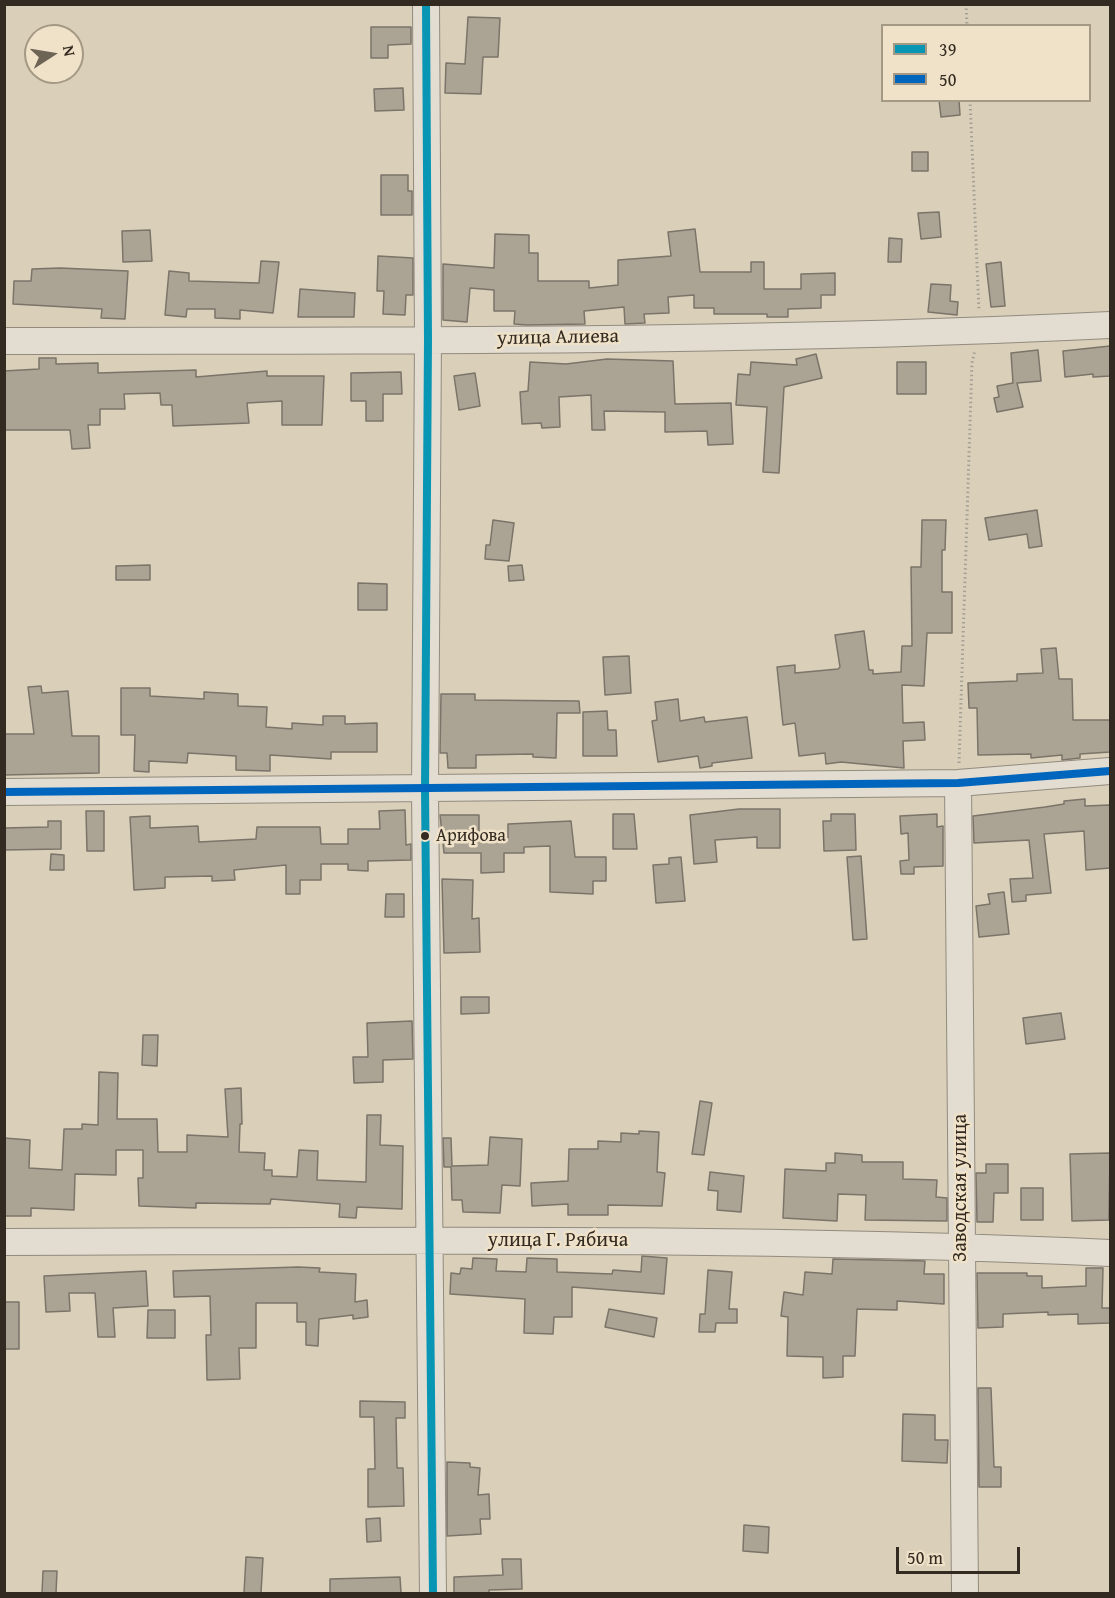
<!DOCTYPE html>
<meta charset="utf-8">
<style>
body{margin:0}
#map{position:relative;width:1115px;height:1598px;overflow:hidden;background:#dacfb9;font-family:"Gentium Book Plus",serif}
canvas{display:block}
.frame{position:absolute;inset:0;border:6px solid #332b21;pointer-events:none}
.legend{position:absolute;left:881px;top:24px;width:210px;height:78px;box-sizing:border-box;background:#f0e2c8;border:2px solid #a49985;margin:0;padding:8px 10px;list-style:none;font-size:18px;color:#332b21}
.legend li{display:flex;align-items:center;gap:12px;height:30px}
.legend b{width:30px;border:2px solid #a49985}
.north{position:absolute;left:24px;top:24px;width:60px;height:60px;box-sizing:border-box;background:#f0e2c8;border:2px solid #a49985;border-radius:50%;rotate:78deg;font-size:16px;font-weight:700;line-height:24px;text-align:center;color:#332b21}
.north::after{content:'';display:block;margin:auto;width:21px;height:27px;background:#6d6456;clip-path:polygon(50% 0,100% 100%,50% 72%,0 100%)}
.scale{position:absolute;left:896px;top:1547px;width:124px;height:27px;box-sizing:border-box;border:3px solid #332b21;border-top:0;padding-left:8px;font-size:18px;line-height:21px;white-space:nowrap;color:#332b21;-webkit-text-stroke:4px #f0e2c8;paint-order:stroke}
</style>
<div id="map">
<canvas width="1115" height="1598"></canvas>
<div class="frame"></div>
<ul class="legend">
<li><b style="height:8px;background:#0896b4"></b>39</li>
<li><b style="height:8px;background:#0065bd"></b>50</li>
</ul>
<div class="north">N</div>
<div class="scale">50 m</div>
</div>
<script>
const g = document.querySelector('canvas').getContext('2d');
g.lineJoin = 'round';
function fill(path, color) { g.fillStyle = color; g.fill(path, 'evenodd'); }
function trace(path, color, width, dash) { g.strokeStyle = color; g.lineWidth = width; g.lineCap = dash ? 'butt' : 'round'; g.setLineDash(dash || []); g.stroke(path); }
function label(font, color, halo, rows, align = 'center') {
  g.font = font + ' "Gentium Book Plus",serif'; g.lineWidth = 5; g.setLineDash([]); g.textBaseline = 'middle'; g.strokeStyle = halo; g.fillStyle = color; for (const [text, x, y, turn = 0] of rows) {
    g.save(); g.translate(x, y); g.rotate((+turn || 0) * Math.PI / 180); g.textAlign = isNaN(turn) ? turn : align; if (halo) g.strokeText(text, 0, 0); g.fillText(text, 0, 0); g.restore();
  }
}
const building = new Path2D(`
 M468 17 500 18 498 57H483L481 94 445 93 446 63 465 64Z
 M371 27H411V44L388 45V58H371Z
 M403 88 404 110 375 111 374 89Z
 M939 100H959L960 115 941 117Z
 M912 152H928V171H912Z
 M381 175H408V191H412V215H381Z
 M939 212 941 237 921 239 918 213Z
 M695 229 700 272H751V262H764V289H801V274L835 273V295H821V308L788 309V317H767V314H714V308H694V295L668 297 669 313 644 314 645 323 625 324 624 307 584 311 585 324 527 325 514 324 515 311H494V290L470 288 467 322 443 320V264L494 268 495 234 529 235V253H538V281H589V288L618 285V260L671 256 668 232Z
 M150 230 152 261 123 262 122 231Z
 M889 238 902 239 901 262H888Z
 M378 256 413 258V295H406L405 315 383 314 384 291H377Z
 M261 261 279 262 273 313 240 310V319L215 318V309H187L186 317 165 315 169 271 189 273V281L259 283Z
 M1001 262 1005 306 991 307 986 264Z
 M60 268 128 271 125 319 101 318 102 309 13 304 14 281H31L32 269Z
 M931 284 951 285 950 301 958 302 957 315 928 312Z
 M300 289 355 293 354 317H298Z
 M1110 346V376L1093 377V374L1065 377 1063 351Z
 M1038 350 1041 381 1017 383 1023 407 997 412 994 398 999 397 997 386 1013 383 1011 353Z
 M816 354 822 378 784 387 779 473 763 472 767 407 736 405 738 374 750 375 751 362 797 365 796 359Z
 M39 358H56V364L98 363V373L196 370V377L267 371V376H324L322 425H282V401L247 403 249 423 173 426 172 405H161L160 393 124 394 125 409H100V425H88L90 448 72 449 70 430H4V371L39 369Z
 M607 359 673 361 675 404 731 403 733 444 708 445 707 431 665 432V412L604 411 605 430H592L591 395 559 397 560 427 542 428 541 423 522 424 520 392 528 391 530 362 566 364Z
 M897 362H926V394H897Z
 M401 372 402 394H383V421H366V401H351V373Z
 M475 373 480 406 459 410 454 376Z
 M1037 510 1042 546 1029 548 1027 534 989 540 985 518Z
 M493 520 514 523 509 561 485 559 486 545H490Z
 M922 520H946L945 550H942V592H952V633H927L924 686 902 685 903 723 924 722 925 740 903 741 904 768 841 762 826 764 825 753 799 756 795 723 783 725 777 667 795 665V673L838 669 840 667 835 635 864 631 869 670H873V674L901 672 902 646H912L911 567H921Z
 M150 565V580H116V566Z
 M522 565 524 580 509 581 508 566Z
 M358 583 387 584V610H358Z
 M1056 648 1059 679H1072L1073 720H1110V752L1080 754V758L1062 760V755L1031 758V754L978 755 977 708H969L968 683 1017 681V674L1043 673 1041 649Z
 M629 656 631 693 605 695 603 657Z
 M41 686 42 693 68 691 72 736H99V773L4 775V734H34L28 687Z
 M121 688H150V696L204 699V692L238 694V706L267 707 266 727 292 729V723L323 725V716H345V724L377 723V752H331V759L270 755V771L236 770V756L188 753 187 763 149 761V772L134 771 135 735H121Z
 M441 694H475V700L579 701 580 713H557L556 758 533 757V754L476 755V768H448L447 753H440Z
 M678 699 680 721 704 717 705 722 747 717 752 758 712 763V766L700 768 698 756 658 762 652 721 657 720 655 702Z
 M607 711 608 730H616L617 756H583V712Z
 M1085 799V806L1110 805V868L1086 870 1084 831 1044 834 1051 893 1026 895V901L1012 902 1010 879 1033 878 1029 840 974 843 973 816 1045 807 1064 804V801Z
 M739 809H780V848H757V837L715 840 717 862 694 864 690 815Z
 M405 810 406 845 411 844V860L368 861V871L348 870V864H321V880H300V894H286V865L234 870 235 880 212 881V876L165 877V888L134 890 130 817 150 816V828L198 826 199 842 256 839 257 827H320L321 844H348V829H380L379 811Z
 M86 811H104V851H87Z
 M613 814H634L637 849H613Z
 M831 814H855L856 850 824 851 823 821H831Z
 M937 814V827L943 826V866L914 867V874H901L900 861 909 860 908 833 901 834 900 816Z
 M440 815H479V838H508V824L571 821 575 857H606V881H593V894L550 892V846L524 847V853H504V872L481 873V853H444Z
 M48 821H61V849L4 850V828L48 827Z
 M51 854 64 855V870H50Z
 M861 856 867 939 853 940 847 857Z
 M681 857 685 901 656 903 653 865 669 864V858Z
 M442 879 473 880 472 919 479 918 480 952 444 953Z
 M1004 892 1009 934 979 937 976 906 990 904 988 894Z
 M386 894H404V917H385Z
 M461 997H489V1013L461 1014Z
 M1061 1013 1065 1039 1026 1044 1023 1018Z
 M412 1021 413 1059 383 1060V1082L354 1083 353 1057H368L367 1023Z
 M143 1035H158L157 1066 142 1065Z
 M99 1072 118 1073 117 1119H157L158 1152H187V1135L228 1137 225 1089 241 1088 242 1124H240L239 1152 265 1153 264 1170H272V1176L297 1177 299 1150 318 1151 317 1180 366 1182 367 1115H381L380 1145 403 1146 402 1209 357 1207 356 1218 339 1217 340 1204 271 1199 270 1204 196 1203V1208L139 1206 138 1178H143V1150H116V1175L75 1174 74 1210 31 1208V1216H4V1138L30 1140 29 1168 62 1170 64 1129H82V1124L98 1125Z
 M700 1101 712 1103 704 1155 692 1154Z
 M639 1131 659 1132 657 1172 665 1173 662 1206 608 1205V1215H568V1204L532 1206 531 1183 568 1181 569 1149H598V1141L621 1142V1133L639 1134Z
 M490 1137 522 1139 520 1186 502 1185 500 1213 463 1212 462 1200H452L451 1167H444L443 1138H451L452 1166 488 1165Z
 M835 1153 862 1155V1162H903V1179L937 1180 936 1197 947 1198V1221L865 1220 866 1195 838 1194 837 1221 783 1218 785 1169 826 1171V1163H835Z
 M1110 1153 1109 1220 1072 1221 1070 1154Z
 M986 1164H1008V1193H994L993 1222H977L976 1173H986Z
 M710 1172 744 1176 741 1212 717 1210 718 1191 708 1190Z
 M1021 1188H1043V1220H1021Z
 M642 1256 667 1258 664 1294 572 1287V1317H554L553 1334 524 1333 525 1299 450 1294 451 1273 460 1274 461 1268 472 1269 473 1258 497 1259 496 1271 526 1272 527 1258 557 1259V1272L612 1274 613 1270 641 1272Z
 M833 1259 925 1261 924 1274H944V1304L897 1301V1310L857 1309 855 1356H843V1377L823 1378V1357L787 1356 788 1317 781 1316 784 1292 803 1295 805 1272 832 1274Z
 M298 1267 320 1268 319 1272 356 1274 355 1302 367 1300 368 1317 353 1319V1315L319 1319 318 1346 306 1345V1322H297V1303H256V1348H239L240 1379 207 1380 206 1335H211L210 1296 174 1297 173 1271Z
 M1086 1268H1103L1102 1308H1110V1323L1078 1324V1314L1048 1315V1312L1003 1314V1327L978 1328 977 1273H1027V1276H1042V1288L1086 1286Z
 M708 1270 732 1272 729 1309H737V1323H716L715 1332H699L700 1314H705Z
 M146 1271 148 1306 113 1308 115 1337H98L95 1293H69L70 1311 46 1312 44 1276Z
 M4 1302H19V1349H4Z
 M609 1309 657 1318 654 1337 605 1327Z
 M148 1310H175V1338H147Z
 M978 1388H991L994 1467H1001V1487H979Z
 M360 1401 405 1402V1418H396L397 1468H403L404 1506 368 1507V1469H375L374 1417H360Z
 M903 1414 935 1415V1440H948L947 1463 902 1461Z
 M447 1462 470 1463V1467L480 1468 478 1495 489 1494 490 1519H480L481 1534 447 1536Z
 M380 1518 381 1541 367 1542 366 1519Z
 M744 1525 769 1527 768 1553 743 1551Z
 M246 1557 263 1558 261 1593H244Z
 M502 1559H521L522 1589 489 1590V1593H454V1577L503 1575Z
 M43 1571H57L56 1593H42Z
 M400 1577 401 1593H330V1579Z`);
const path = new Path2D(`
 M966 4 967 26
 M970 100 979 311
 M959 763 972 363 975 350`);
const minor = new Path2D(`
 M426 4 428 340 425 790 433 1594
 M4 341C373 340 742 343 1110 325
 M958 783 965 1594
 M4 792 958 783 1110 771
 M4 1242C373 1241 742 1236 1110 1253`);
const bus1 = new Path2D(`
 M426 4 428 340 425 790 433 1594`);
const bus2 = new Path2D(`
 M4 792 958 783 1110 771`);
const markers = [
 [425,836,5,"#332b21"]
];
const busNames = [
 ["Арифова",436,836]
];
const streetNames = [
 ["улица Алиева",558,338,-1],
 ["Заводская улица",961,1188,-90],
 ["улица Г. Рябича",558,1241]
];
fill(building, '#aba394');
trace(building, '#7b7469', 1.5);
trace(minor, '#928b7e', 28);
trace(path, '#a49f95', 3, [1.5, 3]);
trace(minor, '#e2dcd1', 26);
trace(bus1, '#0896b4', 8);
trace(bus2, '#0065bd', 8);
for (const [x, y, r, color] of markers) { const dot = new Path2D(); dot.arc(x, y, r, 0, 2 * Math.PI); g.fillStyle = color; g.fill(dot); trace(dot, '#f0e2c8', 2); }
label('18px', '#332b21', '#f0e2c8', busNames, 'left');
label('20px', '#332b21', '#f0e2c8', streetNames);
</script>
